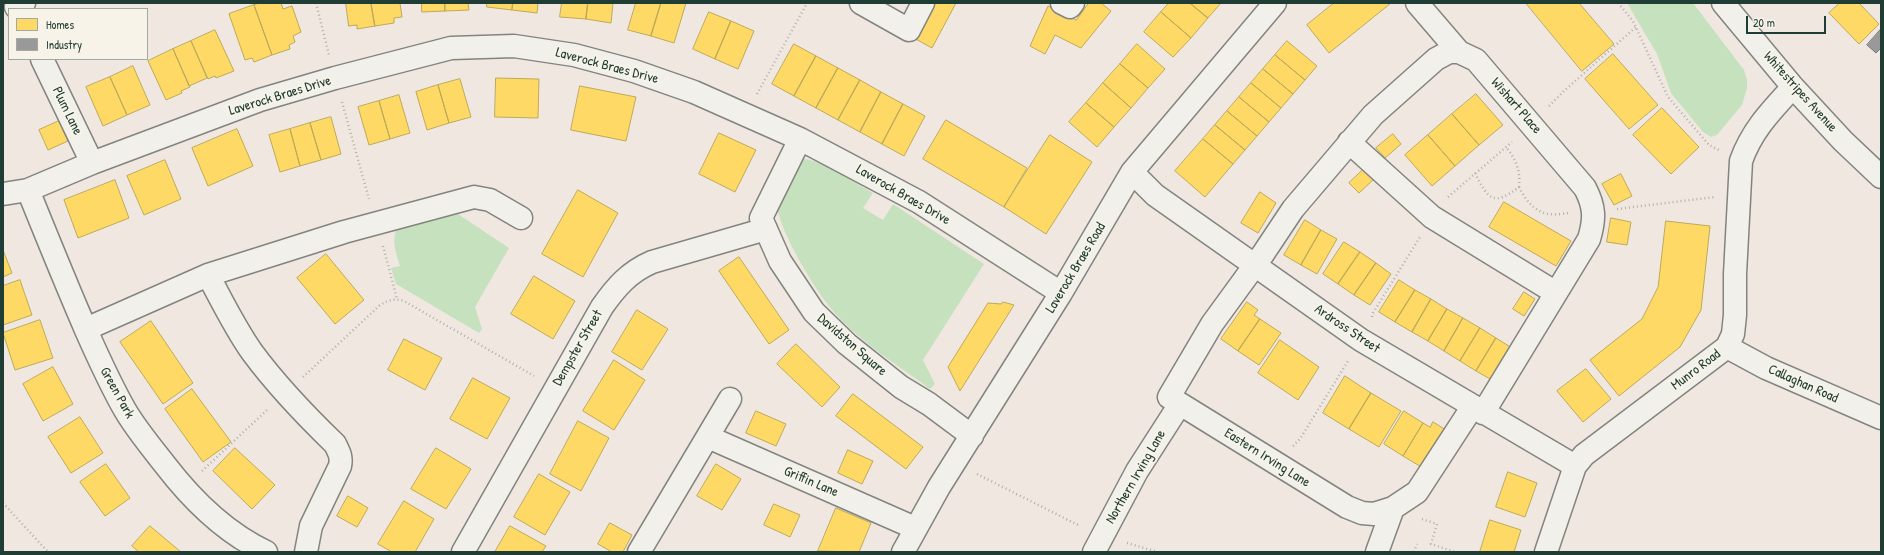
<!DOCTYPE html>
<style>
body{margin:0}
#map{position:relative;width:1884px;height:555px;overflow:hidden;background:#f0e8e0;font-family:"Patrick Hand",sans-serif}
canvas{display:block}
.frame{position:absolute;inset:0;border:4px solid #1f3d34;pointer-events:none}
.legend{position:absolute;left:8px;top:8px;width:140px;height:52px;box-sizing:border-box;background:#f7f3e8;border:1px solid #a1aaa0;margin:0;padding:5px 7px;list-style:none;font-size:12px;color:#1f3d34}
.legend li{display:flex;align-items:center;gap:8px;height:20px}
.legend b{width:20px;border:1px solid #a1aaa0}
.scale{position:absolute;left:1746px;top:16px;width:80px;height:18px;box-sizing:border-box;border:2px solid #1f3d34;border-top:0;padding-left:5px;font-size:12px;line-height:14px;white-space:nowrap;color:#1f3d34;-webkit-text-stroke:3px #f7f3e8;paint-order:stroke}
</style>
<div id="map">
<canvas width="1884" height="555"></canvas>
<div class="frame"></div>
<ul class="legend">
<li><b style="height:11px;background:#ffd966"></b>Homes</li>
<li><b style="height:11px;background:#999"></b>Industry</li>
</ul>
<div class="scale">20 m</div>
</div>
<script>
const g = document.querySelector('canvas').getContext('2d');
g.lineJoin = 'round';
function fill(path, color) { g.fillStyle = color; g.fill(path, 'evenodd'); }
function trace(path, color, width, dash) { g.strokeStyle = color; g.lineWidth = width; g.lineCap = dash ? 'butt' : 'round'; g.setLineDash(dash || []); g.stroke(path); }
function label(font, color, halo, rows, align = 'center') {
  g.font = font + ' "Patrick Hand",sans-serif'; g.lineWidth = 4; g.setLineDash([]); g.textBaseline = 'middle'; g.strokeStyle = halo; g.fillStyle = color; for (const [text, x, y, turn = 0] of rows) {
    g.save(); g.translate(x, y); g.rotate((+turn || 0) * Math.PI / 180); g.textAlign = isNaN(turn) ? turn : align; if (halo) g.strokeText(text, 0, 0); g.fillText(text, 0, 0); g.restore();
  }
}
const green = new Path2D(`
 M1627 3H1693L1744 70 1747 80V88L1742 105 1717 135 1711 137 1703 132 1671 93 1657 54Z
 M801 159C817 157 857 184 873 193L863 208 883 220 893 204 984 264 923 360 935 384 930 389C900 367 868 347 841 320 824 302 811 281 799 260 790 243 780 224 776 204Z
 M449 208 509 248 475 307 482 329 479 333 396 284 391 268 400 266C396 252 390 239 399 225Z`);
const homes = new Path2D(`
 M260 3H281L283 9 292 6 301 32 293 36 295 42 289 45 290 49 272 55 254 5Z
 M346 3H371L375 26 357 29V25L349 26Z
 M371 3H400L402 17 394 18V23L375 26Z
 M422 3H445V11L422 12Z
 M445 3H468L469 10 445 11Z
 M487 3H513L512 10 487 7Z
 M513 3H538L537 13 512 10Z
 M562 3H588L586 19 560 17Z
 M588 3H613L611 23 586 19Z
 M636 3H661L651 36 628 30Z
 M661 3H686L674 43 651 36Z
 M931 3H956L932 48 912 37Z
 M1089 3H1101L1111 11 1081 48 1055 35 1045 54 1030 46 1048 6 1076 20Z
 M1169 3H1190L1208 18 1191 38 1161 12Z
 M1190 3H1221L1208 18Z
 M1334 3H1391L1329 53 1307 25Z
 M1526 3H1579L1614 44 1582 71Z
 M1840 3H1859L1879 24 1859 44 1829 13Z
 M254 5 272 55 254 62 252 58 245 60 229 14Z
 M709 12 731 21 715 59 693 49Z
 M1161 12 1191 38 1173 57 1144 32Z
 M731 21 754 31 738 69 715 59Z
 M215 30 234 71 216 78 215 76 208 79 191 41Z
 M191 41 207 78 189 86 173 49Z
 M1287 41 1317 66 1305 80 1275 55Z
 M794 44 816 56 794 96 772 84Z
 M1137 44 1165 69 1148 88 1120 64Z
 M173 49 190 87 181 91 182 93 166 100 148 61Z
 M1613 54 1658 105 1629 129 1585 79Z
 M1275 55 1305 80 1293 94 1263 69Z
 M816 56 838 68 816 108 794 96Z
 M1120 64 1148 88 1131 108 1103 83Z
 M133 66 150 105 127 115 110 77Z
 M838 68 860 80 838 120 816 108Z
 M1263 69 1293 94 1281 108 1251 83Z
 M110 77 127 115 103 126 86 87Z
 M496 78 539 79 538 118 495 117Z
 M460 79 471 117 449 123 438 85Z
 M860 80 881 92 860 132 838 120Z
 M1103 83 1131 108 1114 127 1086 103Z
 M1251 83 1281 108 1269 122 1239 97Z
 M438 85 449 123 427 130 416 92Z
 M580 86 636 97 626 141 571 130Z
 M881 92 903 104 882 144 860 132Z
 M1476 94 1503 125 1479 145 1452 114Z
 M399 95 410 133 390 139 379 101Z
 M1239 97 1269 122 1257 136 1227 111Z
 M379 101 390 139 369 145 358 107Z
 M1086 103 1114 127 1097 147 1069 122Z
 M903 104 925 116 904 156 882 144Z
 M1662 108 1699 147 1671 174 1633 135Z
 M1227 111 1257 136 1245 150 1215 125Z
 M1452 114 1479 145 1455 166 1428 135Z
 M331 117 341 154 321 160 310 123Z
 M946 120 1027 168 1004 207 923 159Z
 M59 121 68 141 48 150 39 130Z
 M310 123 321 160 300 166 290 129Z
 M1215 125 1245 150 1233 164 1203 139Z
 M237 129 253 166 208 186 192 148Z
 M290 129 300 166 280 172 269 135Z
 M719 133 756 150 735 192 699 174Z
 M1393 134 1401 144 1385 158 1376 148Z
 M1050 135 1092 162 1046 234 1004 207Z
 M1428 135 1455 166 1432 186 1405 155Z
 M1203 139 1233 164 1205 197 1175 171Z
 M165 160 181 199 144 215 127 176Z
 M1364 169 1374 179 1359 193 1349 183Z
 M1621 174 1632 196 1614 205 1602 184Z
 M115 180 129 218 78 238 64 200Z
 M578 190 618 213 583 277 542 254Z
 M1260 192 1276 203 1258 233 1241 223Z
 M1504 202 1571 241 1556 266 1489 227Z
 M1611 218 1631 222 1627 245 1607 242Z
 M1305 220 1321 230 1301 265 1284 255Z
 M1666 221 1710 226 1701 310 1680 347 1619 396 1590 360 1642 319 1658 287Z
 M1321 230 1337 239 1317 274 1301 265Z
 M1344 242 1360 252 1338 284 1323 274Z
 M3 250 12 273 3 277Z
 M1360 252 1376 263 1354 295 1338 284Z
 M326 254 364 300 335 324 297 278Z
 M739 257 789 330 769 344 719 271Z
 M1376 263 1391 274 1370 305 1354 295Z
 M534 276 575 301 553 339 511 314Z
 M20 280 32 315 3 325V286Z
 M1399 280 1415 290 1395 322 1379 312Z
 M1415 290 1431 299 1412 332 1395 322Z
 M1524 292 1535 299 1524 316 1513 309Z
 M1431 299 1447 309 1428 341 1412 332Z
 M1003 302 1014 305 960 391 948 367 988 303 1001 304Z
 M1247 302 1258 310 1254 315 1260 319 1238 351 1221 339Z
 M1447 309 1463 318 1444 351 1428 341Z
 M637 310 668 329 642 370 612 352Z
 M1463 318 1480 328 1460 361 1444 351Z
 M1260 319 1281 333 1259 365 1238 351Z
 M40 320 53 358 15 370 3 333Z
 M151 321 193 383 163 404 120 342Z
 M1480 328 1496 338 1476 371 1460 361Z
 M1496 338 1512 348 1492 380 1476 371Z
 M404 339 442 358 425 390 388 370Z
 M1280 340 1319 367 1298 400 1258 373Z
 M796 344 840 387 822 407 777 364Z
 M614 360 645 380 614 430 583 411Z
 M53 367 73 404 43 421 23 384Z
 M1586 369 1611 399 1583 422 1557 391Z
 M1345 376 1371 393 1349 429 1323 413Z
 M473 378 510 398 487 439 450 419Z
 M192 389 231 442 203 462 165 409Z
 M1371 393 1401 411 1379 447 1349 429Z
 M853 394 923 447 906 469 836 416Z
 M756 411 786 424 776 446 746 433Z
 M1404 411 1423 423 1403 456 1384 444Z
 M80 417 103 453 71 473 48 437Z
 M578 421 609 438 581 491 550 474Z
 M1433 422 1446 430 1423 468 1403 456 1423 423 1430 427Z
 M235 448 275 485 252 509 213 471Z
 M436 448 471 469 446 509 411 489Z
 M848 450 873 461 862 484 838 473Z
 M106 464 130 498 105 516 80 482Z
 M716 464 741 479 722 510 697 496Z
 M1508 472 1537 483 1525 517 1496 507Z
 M539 474 570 492 545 535 514 517Z
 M348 496 368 508 357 527 337 516Z
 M404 501 434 519 415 552H392L378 544Z
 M774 504 800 515 790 537 764 525Z
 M836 508 871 523 859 552 818 551Z
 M1490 520 1521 530 1514 552H1480Z
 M610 523 632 535 623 552H612L598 544Z
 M150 526 181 552H139L132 546Z
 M510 526 546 546 542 552H495Z`);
const industry = new Path2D(`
 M1881 29V48L1876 53 1867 45Z`);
const path = new Path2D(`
 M316 3 329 55
 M1618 3 1633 21 1668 97 1709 145 1719 150
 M757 94 807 3
 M342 102 369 199
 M1549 106 1564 91 1636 27
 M1475 173C1488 199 1493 207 1519 187 1521 172 1516 159 1506 147
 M1519 187C1525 199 1534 212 1549 214 1554 215 1562 214 1568 213
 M1448 197 1512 142
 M1617 209 1715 197
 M383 246 397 299
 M1372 317 1373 313 1420 237
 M303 377 379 306C388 300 394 298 404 301L534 376
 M1293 446 1300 439 1348 361
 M202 471 267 410
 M977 474 1080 526
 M3 503 48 552
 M1422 519 1437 524 1431 544 1455 552
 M1127 543 1158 552
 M1414 552 1417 544`);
const minor = new Path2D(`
 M861 3 909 30 923 3
 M1062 3 1070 7 1073 3
 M1417 3 1459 52
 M1723 3 1793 87 1843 141 1881 177
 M16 7 24 3
 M42 59 92 163
 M800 139 761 218 780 261 814 312 847 344 901 387 929 404 972 436
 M1349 142 1432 217 1556 293
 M1132 172 1155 195 1361 340 1575 466
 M28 190C47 237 66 284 86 330 98 357 110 384 125 410 136 429 152 448 166 466 193 501 226 533 266 552
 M3 194 28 190 92 163 260 100 335 78 451 48 514 46 574 55 634 71 694 92 800 139 919 202 1061 293
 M208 275C222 301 235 328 252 352 277 386 305 415 335 444 339 452 342 457 340 466L311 526 306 552
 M86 329 208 275 344 232 474 197 490 200 521 218
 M1727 347 1766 368 1881 418
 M1473 406 1417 492 1393 508 1374 514 1362 513 1347 507 1169 397 1212 324 1263 254 1293 209 1373 115 1436 59 1449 52H1459L1476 60 1585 188C1595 207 1595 219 1589 239L1483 413
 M708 437 915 528
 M463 552 602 307C616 287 629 272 652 262L766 229
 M639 552 730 399
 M903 552 939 487 1061 293 1132 172 1275 3
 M1094 552 1137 471 1180 404
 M1377 552 1393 508
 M1546 552 1575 466 1584 455 1727 347 1733 334 1735 315V274L1741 161C1752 130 1771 111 1793 87`);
const streetNames = [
 ["Laverock Braes Drive",607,66,15],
 ["Whitestripes Avenue",1800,92,48],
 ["Laverock Braes Drive",280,96,-17],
 ["Wishart Place",1516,106,49],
 ["Plum Lane",67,111,64],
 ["Laverock Braes Drive",903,195,30],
 ["Laverock Braes Road",1076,268,-59],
 ["Ardross Street",1347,329,34],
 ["Davidston Square",852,345,41],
 ["Dempster Street",578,348,-60],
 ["Munro Road",1696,370,-37],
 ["Callaghan Road",1803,384,24],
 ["Green Park",117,393,61],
 ["Eastern Irving Lane",1267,458,32],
 ["Northern Irving Lane",1136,477,-60],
 ["Griffin Lane",811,482,23]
];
fill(green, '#c6e1bd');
fill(homes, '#ffd966');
trace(homes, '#bcaa57', 1);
fill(industry, '#999');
trace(industry, '#747d7b', 1);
trace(minor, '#83847f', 25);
trace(path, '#afb1ac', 2.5, [1, 3]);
trace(minor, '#f2f0eb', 22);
label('14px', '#1f3d34', '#f7f3e8', streetNames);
</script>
